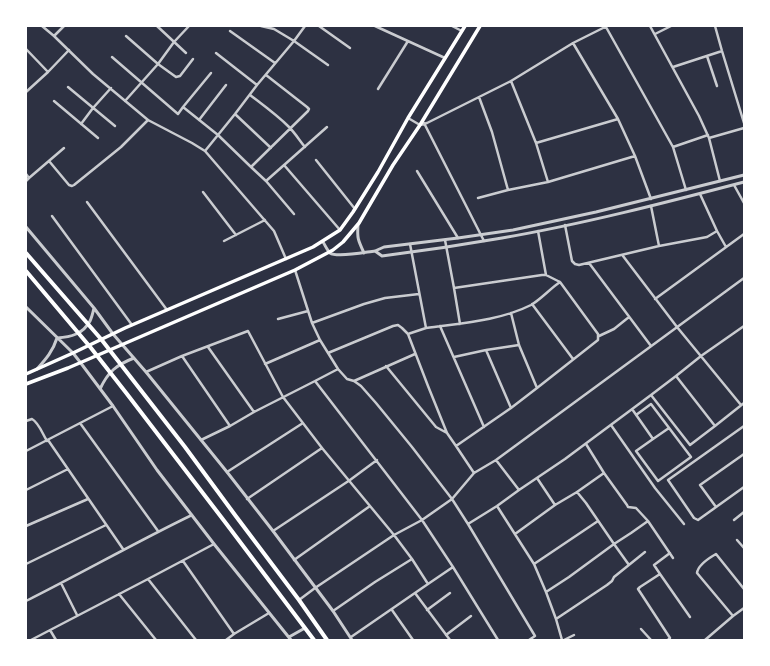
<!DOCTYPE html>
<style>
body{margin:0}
#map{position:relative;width:770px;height:666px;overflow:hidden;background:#2d3142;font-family:"PT Serif",serif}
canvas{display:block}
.frame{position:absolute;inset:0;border:27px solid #fff;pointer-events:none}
</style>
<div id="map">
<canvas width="770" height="666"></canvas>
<div class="frame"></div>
</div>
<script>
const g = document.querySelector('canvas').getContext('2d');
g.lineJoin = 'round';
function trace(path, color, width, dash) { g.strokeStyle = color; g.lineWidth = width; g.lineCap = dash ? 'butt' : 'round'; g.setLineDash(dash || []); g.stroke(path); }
const minor = new Path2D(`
 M42 26 54 36 93 74 148 120 192 143 205 151 274 231 286 259
 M157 26 186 53
 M261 26 274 29 294 41 328 65
 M319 26 350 48
 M375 26 445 58
 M452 26 462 31
 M650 26 699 116 709 138 720 181
 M715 26 722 51 744 123
 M606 27 673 147 686 190
 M230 31 275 63
 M655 34 671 26
 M54 36 64 26
 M126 36 158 64 176 77 180 76 193 59
 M26 49 48 72
 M216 53 257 85 294 41 305 26
 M707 56 717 86
 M112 57 178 114 183 107
 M673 67 722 51
 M211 73 183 107 218 135 251 167 266 181 294 214
 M511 81 536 143
 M68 87 115 126
 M378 89 408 41
 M26 92 48 72 69 50
 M250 95C263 105 277 115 289 127 295 133 300 141 305 147
 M479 97 511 81 573 43
 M54 101 98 138
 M125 101 158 64 174 42 189 26
 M235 114 271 148
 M408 118 420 125 427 123 479 97 492 132 508 190 548 182 536 143 618 119 573 43 607 26
 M618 119 635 156
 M199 120 226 85
 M424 123 484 241
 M81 124 93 108 111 88
 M709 138 744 128
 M673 147 708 135
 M205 151 235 114 257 85
 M316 160 355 209
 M49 161 69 185 72 186 74 185 121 147 148 120
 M284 165 340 230
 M251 167 308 111 309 109 307 107 266 75
 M417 171 458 238
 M26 174 29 178 26 181
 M29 178 64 148
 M266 181 327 127
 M548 182 635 156 651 199
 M734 185 744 203
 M203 192 236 235
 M478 198 508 190
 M87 202 167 310
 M651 206 659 246
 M52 216 132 325
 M565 225 572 261 575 264 579 265 659 246 707 237 717 231 700 194
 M538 231 546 275
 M717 231 726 247
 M224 241 265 220
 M410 244 426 328 408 334 428 386 447 433 456 446 511 408 537 388 519 345 511 313
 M623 256 677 327 741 405
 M589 263 651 346
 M295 270 312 323 320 340 338 369 347 379 354 381 361 386 376 403 412 447 452 499 468 524 497 506 519 490 565 459 651 395
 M454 288 460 324
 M655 299 744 234
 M532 304 573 359
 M278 319 308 311
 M312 323 364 304 385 298 419 294
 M440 326 484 427
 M426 328C461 323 499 321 531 305 540 300 551 288 560 282L546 275H542L454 288 445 240
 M599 336 614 329 629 317
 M208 347 254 412
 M328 353 393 326 398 325 402 328 408 334
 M182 356 230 426
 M454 357 486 350
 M265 364 320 340
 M386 366 436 427 447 433
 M146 372 182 356 248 331 283 397 322 448 394 535 412 559
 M676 376 701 356 744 326
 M315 381 338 369
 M354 381 415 354
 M537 388 598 340V334L560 282
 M511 408 486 350 519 345
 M632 409 653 439 636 451 658 481 691 457 651 404 636 415
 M26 421 32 419C39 423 42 433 47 441
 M80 423 158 531
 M611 425 655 488 684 524
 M715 426 690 445 651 395 676 376 715 426 744 403
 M744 426 668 480 694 518 698 520 744 487
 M653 439 669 428
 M48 440 123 549
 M201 440 230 426 254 412 315 381 422 520 394 535 315 588 299 600
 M26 451 113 406
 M496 460 519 490
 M227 472 303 423
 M474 473 496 460 744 278
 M537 478 555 505
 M26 490 68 469
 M577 492 586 503 614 544 629 565
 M247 499 322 448
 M497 506 534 564 546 592 556 619 562 640
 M716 507 700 485 744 454
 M734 520 744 512
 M648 521 673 558
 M468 524 535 636 529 640
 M26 526 88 499
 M273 531 350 480 377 460
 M515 534 555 505 577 492 604 473 586 444
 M737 540 744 548
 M294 560 370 506
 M183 561 234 634
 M26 564 106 525
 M534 564 598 521
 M453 567 498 640
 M660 574 690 617
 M148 579 196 640
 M61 583 77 615
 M744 589 716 554C709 558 698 565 697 573L733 616 744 608
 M546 592 569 577 614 544 631 533 648 521 636 508 628 507 627 505 604 473
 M415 593 450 640
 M119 594 156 640
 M26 601C82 573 136 542 192 515
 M392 610 413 640
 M427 610 450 593
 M333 611 375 582 412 559 428 584 453 567 422 520 452 499 474 473 456 446
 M556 619 607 585 612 581 614 577 645 552
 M641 629 651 640
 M50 630 56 640
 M446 635 471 616
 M351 637 428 584
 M31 640 148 579 214 544
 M226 640 234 634 269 613
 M564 640 574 635
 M668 640 670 638 640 592 638 589 640 587 660 574 654 565 670 553
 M705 640 733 616`);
const tertiary = new Path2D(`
 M358 225C357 238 358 240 364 253
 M26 227 94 308 113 334 146 372 227 472 273 531 333 611 352 640
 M323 242C325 245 327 250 330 253 337 258 366 252 375 251L382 256C422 251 462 245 502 238 583 224 664 203 744 182
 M375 251 384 247 458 238 513 230 596 212 744 175
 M26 307 73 353 80 362 113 406 157 470 214 544 291 640
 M37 369C46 359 53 351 57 338 71 337 83 334 90 321 92 317 93 312 94 308
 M100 389C108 372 116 365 134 358
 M289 637 305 628`);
const secondary = new Path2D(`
 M26 374 73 353 125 328 313 247 340 230 353 212 378 172 408 118 465 26
 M26 384 68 368 295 270 333 250 343 242 359 223 393 165 420 125 480 26`);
const primary = new Path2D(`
 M26 253 101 339 185 447 235 515 299 600 327 640
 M26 271 91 348 127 394 225 522 314 640`);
trace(minor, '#caccd0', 2.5);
trace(tertiary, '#caccd0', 3);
trace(secondary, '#fff', 3.5);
trace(primary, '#fff', 4);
</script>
